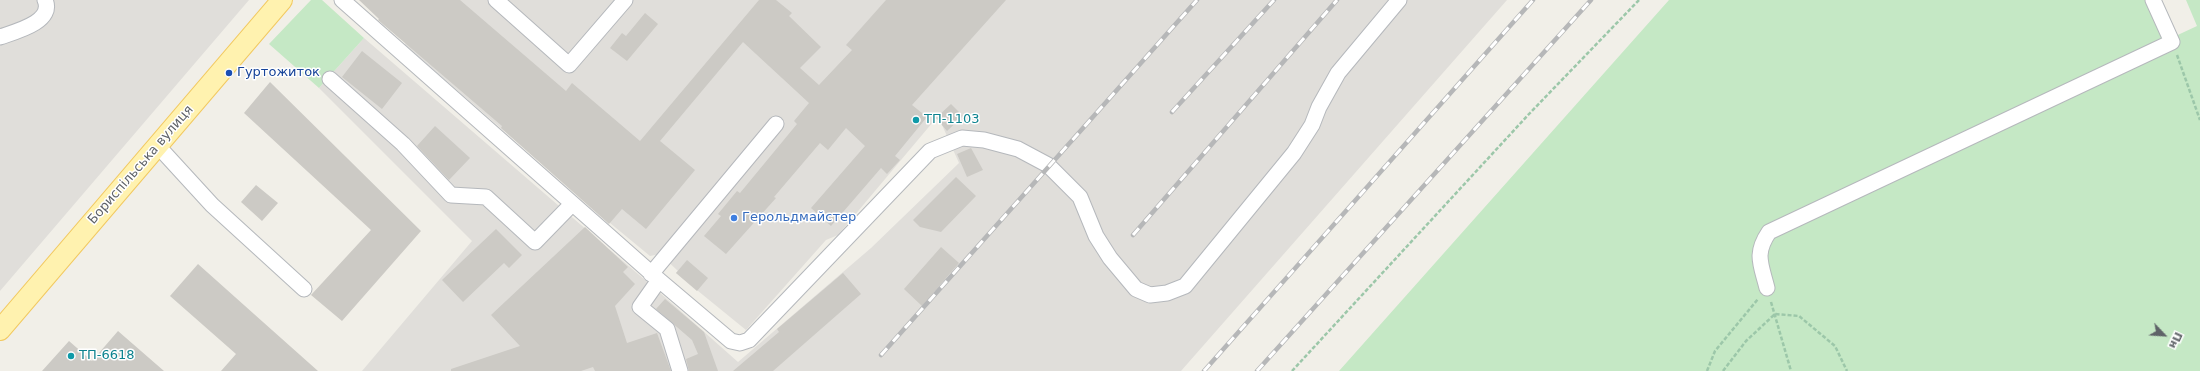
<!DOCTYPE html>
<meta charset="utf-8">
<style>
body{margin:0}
#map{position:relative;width:2200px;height:371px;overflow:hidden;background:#f1efe8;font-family:"DejaVu Sans",sans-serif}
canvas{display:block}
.north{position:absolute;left:2144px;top:315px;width:40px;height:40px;-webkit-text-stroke:3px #fff;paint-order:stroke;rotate:115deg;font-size:11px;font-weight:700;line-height:16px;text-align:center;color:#5f6368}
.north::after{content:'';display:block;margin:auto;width:14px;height:18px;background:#5f6368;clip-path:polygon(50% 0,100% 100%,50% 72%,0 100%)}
</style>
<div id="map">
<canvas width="2200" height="371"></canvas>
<div class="north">Пн</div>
</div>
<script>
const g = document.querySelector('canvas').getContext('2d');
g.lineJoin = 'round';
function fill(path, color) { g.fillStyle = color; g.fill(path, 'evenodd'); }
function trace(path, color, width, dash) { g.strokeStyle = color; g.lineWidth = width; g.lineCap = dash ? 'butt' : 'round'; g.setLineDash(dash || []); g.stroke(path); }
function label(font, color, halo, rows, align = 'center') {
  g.font = font + ' "DejaVu Sans",sans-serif'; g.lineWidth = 3; g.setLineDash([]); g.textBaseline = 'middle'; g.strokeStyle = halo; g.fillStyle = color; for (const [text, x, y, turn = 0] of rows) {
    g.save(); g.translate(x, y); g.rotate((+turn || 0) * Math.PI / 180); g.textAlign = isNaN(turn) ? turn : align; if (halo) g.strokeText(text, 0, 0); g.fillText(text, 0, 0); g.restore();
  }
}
const industrial = new Path2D(`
 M0 0H249L0 291Z
 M359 0H1507L1181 371H362L472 241 319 88 364 38 667 299 738 362 871 248 959 163 938 116 838 235 826 240 746 330 676 273 678 271 660 254 650 256 610 223 405 45 411 15Z`);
const green = new Path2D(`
 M311 0H322L364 38 319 88 269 44Z
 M1669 0H2150L2167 40 2197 26 2186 0H2200V371H1339Z`);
const building = new Path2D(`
 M359 0H460L566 91 572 83 640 141 759 0H776L792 13 789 16 821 47 800 68 819 85 852 50 846 45 886 0H1006L912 105 927 117 895 156 900 160 887 174 881 168 831 226 811 208 865 146 846 128 828 150 820 143 774 197 776 198 726 254 704 236 721 216 718 214 737 191 740 193 797 124 794 121 809 103 743 42 660 141 695 170 646 229 622 209 609 224 501 128 502 126 378 20 379 19Z
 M645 13 658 24 627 61 610 48 622 33 626 36Z
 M362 51 402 83 382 109 342 77Z
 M270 82 421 231 342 321 311 295 371 230 244 113Z
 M951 104 963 116 947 131 936 118Z
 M435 126 470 158 449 180 417 146Z
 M971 148 983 170 967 177 957 154Z
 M956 177 976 196 941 232 920 227 913 220Z
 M256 185 278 203 262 221 241 202Z
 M585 227 628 267 623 272 635 284 615 306 627 343 657 333 671 371H595L593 367 581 371H451V369L520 346 491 315Z
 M496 229 522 255 509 268 504 263 463 302 442 280Z
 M941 247 959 263 922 306 904 289Z
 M687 260 708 278 697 291 676 273Z
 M198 264 254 314 318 371H221L236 354 170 296Z
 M843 273 861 294 773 371H733L779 332 777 329Z
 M665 299 704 332 718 371H689L686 359 698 354 692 340 656 309Z
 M118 331 164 371H42L69 341 92 361Z`);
const path = new Path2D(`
 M2177 55 2200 120
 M1771 302 1791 371
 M1292 371 1529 114 1639 0
 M1707 371 1715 351 1758 299
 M1723 371 1746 341 1775 314 1799 316 1835 346 1847 371`);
const minor = new Path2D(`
 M342 0 659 280 731 341 740 343 749 340 930 151 962 138 984 140 1018 149 1048 165 1080 197 1096 236 1110 258 1136 289 1150 295 1167 293 1185 286 1294 153 1312 125 1319 107 1338 73 1399 0
 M496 0 569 65 625 0
 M0 37C14 32 55 22 45 0
 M330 79 403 144 451 195 486 197 535 242 572 204
 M157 145 212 205 304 289
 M651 274 776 124
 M659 280 640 307 667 329 680 371
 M1767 288C1761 264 1754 254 1769 232L2172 42 2153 0`);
const major = new Path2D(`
 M0 330 282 0`);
const rail = new Path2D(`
 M1172 112 1274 0
 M1133 235 1337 0
 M881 355 1197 0
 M1204 371 1533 0
 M1257 371 1591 0`);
const markers = [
 [229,73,4,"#1a4fb4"],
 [916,120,4,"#0f9aa8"],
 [734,218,4,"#3f7fe0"],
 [71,356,4,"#0f9aa8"]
];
const transitNames = [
 ["Гуртожиток",237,73]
];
const cultureNames = [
 ["ТП-1103",924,120],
 ["ТП-6618",79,356]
];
const streetNames = [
 ["Бориспільська вулиця",141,165,-49]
];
const shopNames = [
 ["Герольдмайстер",742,218]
];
fill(industrial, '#e0deda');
fill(green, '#c5e8c5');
fill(building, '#cccac5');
trace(minor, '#b5b8bc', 17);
trace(major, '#f2c960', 22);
trace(path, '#9cc7a9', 2.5, [4, 2]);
trace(minor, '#fff', 15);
trace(major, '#fff2af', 20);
trace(rail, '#b6b7b8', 4.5);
trace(rail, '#fff', 3, [9]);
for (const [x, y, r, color] of markers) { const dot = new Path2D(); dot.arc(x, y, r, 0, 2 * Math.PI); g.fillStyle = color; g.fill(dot); trace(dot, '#fff', 1.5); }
label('13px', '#164399', '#fff', transitNames, 'left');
label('13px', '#0d838f', '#fff', cultureNames, 'left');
label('13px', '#5f6368', '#fff', streetNames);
label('13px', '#366cbe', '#fff', shopNames, 'left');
</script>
